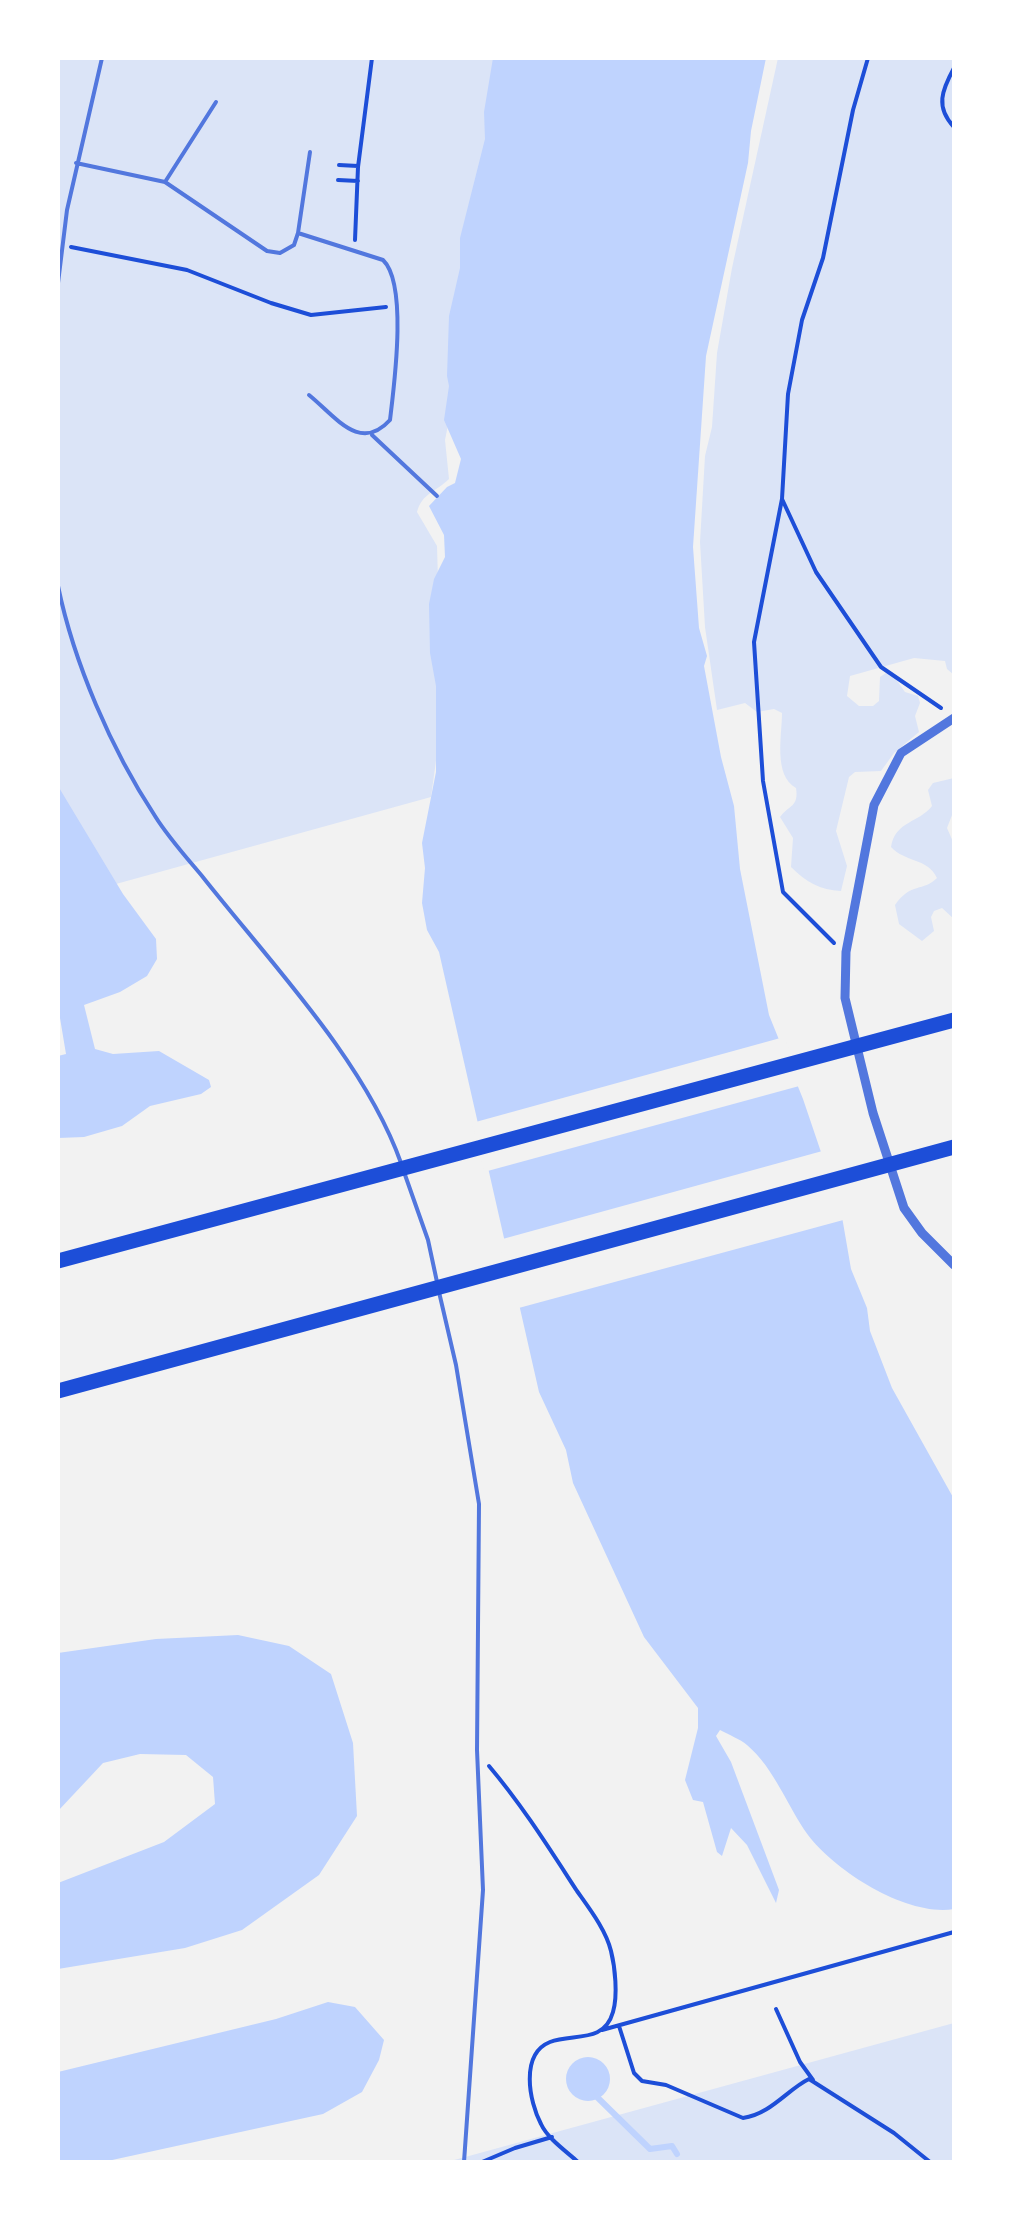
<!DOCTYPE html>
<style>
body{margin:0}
#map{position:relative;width:1012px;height:2220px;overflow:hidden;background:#f2f2f2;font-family:"IBM Plex Serif",serif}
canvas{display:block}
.frame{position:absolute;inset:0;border:60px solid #fff;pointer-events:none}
</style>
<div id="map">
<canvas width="1012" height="2220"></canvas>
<div class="frame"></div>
</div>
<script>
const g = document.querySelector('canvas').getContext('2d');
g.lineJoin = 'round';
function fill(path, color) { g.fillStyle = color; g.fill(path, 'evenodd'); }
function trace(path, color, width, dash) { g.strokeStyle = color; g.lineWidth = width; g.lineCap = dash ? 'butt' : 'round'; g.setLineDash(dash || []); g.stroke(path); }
const green = new Path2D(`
 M58 58H521L445 440 449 479C436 492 422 493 417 512L437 546 442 717 431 797 58 900Z
 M778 58H954V675L947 669 945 661 914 658 850 676 847 696 859 706H873L879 701 880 677 886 673 893 675 905 692 918 696 920 703 915 716 919 732 894 753 881 771 855 772 849 777 836 831 847 866 841 891C820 890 806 882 791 867L793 838 780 817C789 805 799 807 796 788 773 775 782 736 782 713L774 709 757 712 745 703 717 710 705 627 700 542 705 456 712 427 717 353 732 268Z
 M954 778V810L947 828 954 844V919L942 908 934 911 931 917 934 931 922 941 899 924 895 905C911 882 923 892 937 878 928 858 904 862 891 847 895 821 919 823 932 806L928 790 933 783Z
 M954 2023V2162H447Z`);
const water = new Path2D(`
 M493 58H766L751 131 748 163 706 356 693 547 699 628 707 656 704 666 721 757 734 806 740 869 769 1015 803 1099 841 1211 851 1269 867 1308 870 1331 892 1388 954 1499V1909C908 1917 836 1872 808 1835 787 1806 775 1769 747 1745 740 1739 729 1735 720 1730L716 1736 731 1762 779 1890 776 1903 747 1845 731 1828 722 1856 717 1852 703 1802 693 1800 685 1780 698 1728V1708L644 1637 573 1483 566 1450 539 1392 439 952 427 930 422 903 425 868 422 843 436 772V686L430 653 429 604 434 579 445 557 444 535 429 506 447 487 455 483 461 459 444 420 449 386 447 376 449 316 460 268V238L485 139 484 112Z
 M58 786 123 894 156 939 157 959 147 976 120 992 84 1005 95 1049 113 1054 159 1051 209 1080 211 1087 201 1094 150 1106 122 1126 84 1137 58 1138V1056L66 1054 58 1006Z
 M238 1635 289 1646 331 1674 353 1743 357 1816 319 1875 242 1930 185 1948 58 1969V1883L164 1842 215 1804 213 1777 186 1755 140 1754 103 1763 58 1811V1653L156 1639Z
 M328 2002 355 2007 384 2040 379 2060 362 2092 323 2114 103 2162H58V2072L276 2019Z
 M566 2079a22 22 0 1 1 44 0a22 22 0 1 1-44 0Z`);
const pier = new Path2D(`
 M784 1037 803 1085 484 1172 472 1123Z
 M826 1150 847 1219 515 1309 499 1240Z`);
const stream = new Path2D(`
 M598 2098 650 2149 672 2146 677 2154`);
const path = new Path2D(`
 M868 58 853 110 823 258 802 320 788 394 782 499 816 572 881 667 941 708
 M954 68C942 90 935 107 954 127
 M339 165 358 166
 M338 180 358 181
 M355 240 358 167 372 58
 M71 247 187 270 271 303 311 315 386 307
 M782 499 754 642 763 781 783 892 834 943
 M489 1766C522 1805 549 1848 577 1891 589 1908 606 1930 611 1951 615 1967 618 1995 613 2012 604 2044 573 2033 550 2042 520 2054 529 2101 541 2124 548 2139 566 2151 578 2162
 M776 2009 800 2062 813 2080
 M619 2026 634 2073 642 2081 666 2085 743 2118C771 2114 788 2089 809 2079L894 2133 930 2162
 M602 2030 954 1932
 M482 2162 515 2148 552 2137`);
const service = new Path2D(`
 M76 163 165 182 267 251 280 253 294 245 298 233 310 152
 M165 182 216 102
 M298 233 383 260C408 284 394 386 390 420 360 453 336 417 309 395
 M58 283 67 210 102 58
 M372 435 437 496
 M58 586C74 663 111 749 155 816 168 837 186 857 202 876 269 961 365 1061 401 1163
 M404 1172 428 1240 437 1282
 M439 1292 456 1365 479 1504 477 1750 483 1890 464 2162`);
const minor = new Path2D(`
 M954 718 901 753 874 805 846 952 845 998 873 1113 904 1208 922 1233 954 1265`);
const motorway = new Path2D(`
 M58 1261 954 1020
 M58 1391 954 1147`);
fill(green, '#dbe4f7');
fill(water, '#bfd3fe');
fill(pier, '#f2f2f2');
trace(stream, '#bfd3fe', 6);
trace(path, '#1d4ed8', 4);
trace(service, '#5277de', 4);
trace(minor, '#5277de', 9);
trace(motorway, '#1d4ed8', 15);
</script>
